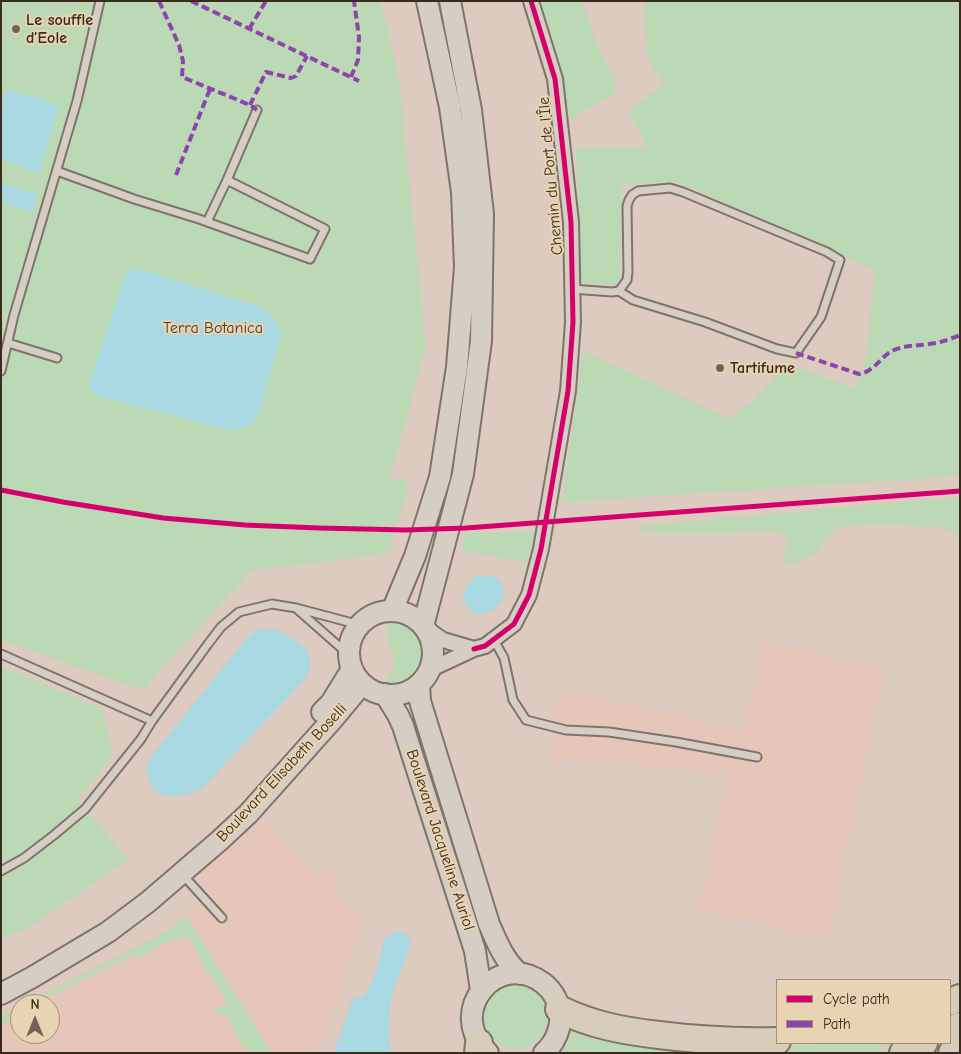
<!DOCTYPE html>
<meta charset="utf-8">
<style>
body{margin:0}
#map{position:relative;width:961px;height:1054px;overflow:hidden;background:#ddcbbf;font-family:"Comic Neue",sans-serif}
canvas{display:block}
.frame{position:absolute;inset:0;border:2px solid #3b2a1e;pointer-events:none}
.legend{position:absolute;left:776px;top:979px;width:175px;height:65px;box-sizing:border-box;background:#e8d3b2;border:1px solid #a38f77;margin:0;padding:6px 9px;list-style:none;font-size:15px;color:#3b2a1e}
.legend li{display:flex;align-items:center;gap:10px;height:25px}
.legend b{width:25px;border:1px solid #a38f77}
.north{position:absolute;left:10px;top:994px;width:50px;height:50px;box-sizing:border-box;background:#e8d3b2;border:1px solid #a38f77;border-radius:50%;rotate:0deg;font-size:14px;font-weight:700;line-height:20px;text-align:center;color:#3b2a1e}
.north::after{content:'';display:block;margin:auto;width:18px;height:22px;background:#746256;clip-path:polygon(50% 0,100% 100%,50% 72%,0 100%)}
</style>
<div id="map">
<canvas width="961" height="1054"></canvas>
<div class="frame"></div>
<ul class="legend">
<li><b style="height:6px;background:#d6006c"></b>Cycle path</li>
<li><b style="height:6px;background:#8e44ad"></b>Path</li>
</ul>
<div class="north">N</div>
</div>
<script>
const g = document.querySelector('canvas').getContext('2d');
g.lineJoin = 'round';
function fill(path, color) { g.fillStyle = color; g.fill(path, 'evenodd'); }
function trace(path, color, width, dash) { g.strokeStyle = color; g.lineWidth = width; g.lineCap = dash ? 'butt' : 'round'; g.setLineDash(dash || []); g.stroke(path); }
function label(font, color, halo, rows, align = 'center') {
  g.font = font + ' "Comic Neue",sans-serif'; g.lineWidth = 4; g.setLineDash([]); g.textBaseline = 'middle'; g.strokeStyle = halo; g.fillStyle = color; for (const [text, x, y, turn = 0] of rows) {
    g.save(); g.translate(x, y); g.rotate((+turn || 0) * Math.PI / 180); g.textAlign = isNaN(turn) ? turn : align; if (halo) g.strokeText(text, 0, 0); g.fillText(text, 0, 0); g.restore();
  }
}
const built = new Path2D(`
 M763 641 885 669 828 939 698 910 729 773 552 759 559 689 745 731Z
 M264 819 320 875 329 866 340 876 331 887 364 920 317 1053H1V1016L20 1006V1034H50V1004H25L165 933 210 894 205 890 200 870Z`);
const green = new Path2D(`
 M1 1H380L388 30 399 83 426 346 389 482 404 477 408 491 395 526 390 552 354 558 252 570 142 690 1 640Z
 M540 1H582L600 53 616 78 614 94 568 120 557 61Z
 M644 1H960V476L562 502 583 351 730 419 755 398 788 364 855 389 865 364 875 270 678 182 622 184 621 278 614 285 581 283 576 148 647 147 629 111 664 83 653 68 647 55Z
 M960 497V536L939 527 878 524 838 527 811 556 794 565 782 560 787 544 785 535C765 527 744 533 723 533 706 533 689 533 672 533 660 533 644 534 634 526Z
 M535 531 528 562 462 551 464 533Z
 M392 621C438 628 430 688 383 682 393 674 397 663 392 651 390 647 388 644 387 640 386 633 388 627 392 621Z
 M1 666 102 709 113 755 96 778 77 799 128 859 36 923 1 939Z
 M186 915 272 1053H254L243 1047 226 1014 220 1015 213 1010 226 1003 211 974 208 975 188 936 178 941 175 939 173 940 135 958 133 955 34 1004H25L165 933Z
 M484 1017a32 32 0 1 1 64 0a32 32 0 1 1-64 0Z
 M20 1006V1011L14 1014 16 1018 1 1026V1016Z
 M571 1023 729 1047 808 1045 820 1043H888L889 1044 871 1053H559L567 1043Z`);
const water = new Path2D(`
 M7 89 59 105 39 173 1 159V105Z
 M1 183 38 195 33 212 1 202Z
 M137 269 147 271 265 309 274 318 281 334 257 420 246 428 230 430 98 396 90 389V380L126 273Z
 M478 575 495 577 500 582 504 590 502 601 493 610 486 613 477 615 467 606 462 598 469 582Z
 M270 629 281 631 305 648 310 658V670L304 680 201 789 184 795 167 796 153 790C147 774 143 768 153 754L247 638 257 630Z
 M396 932 405 933 411 941C406 962 394 980 391 1001 388 1018 389 1036 390 1053H334L352 1000 364 996 372 982 379 962 384 938Z`);
const lane = new Path2D(`
 M57 171 134 199 199 219 310 259 325 229 227 180
 M207 222 227 180 257 110
 M572 289 612 292 619 291 633 300 705 322 777 349 796 353 821 317 840 260 827 252 683 192 670 188 638 191 632 195 629 200 627 206 628 272 627 280 619 291
 M8 343 57 358
 M1 371 14 315 77 101 100 1
 M298 610 349 655
 M494 640 504 658 513 700 526 720 566 730 609 732 676 742 757 757
 M1 654 152 721
 M1 871 24 858 54 835 85 809 141 739 152 721 208 644 221 627 239 612 272 604 296 608 360 625
 M182 874 222 918`);
const street = new Path2D(`
 M423 626 443 640 474 649 429 670
 M474 649 485 646 514 624 529 595 541 549 568 391 573 322 571 222 555 79 531 1`);
const secondary = new Path2D(`
 M392 611 415 556 440 477 457 367 465 267 462 192 450 107 427 1
 M349 653a42 42 0 1 1 84 0a42 42 0 1 1-84 0Z
 M423 626 463 474 481 341 483 214 471 110 450 1
 M419 684 420 701 489 924C497 942 504 961 520 974
 M385 694 398 715 403 726 470 935 475 951 481 990
 M322 712 331 703 352 669
 M1 994 31 978 108 932 148 902 219 841 248 814 332 720 362 684
 M488 1053C444 1011 499 949 543 983 552 990 558 1000 560 1012 562 1028 555 1043 544 1053`);
const highway = new Path2D(`
 M950 1002 960 998
 M559 1009C591 1025 624 1031 659 1035 698 1040 737 1042 777 1041
 M950 1030 960 1026
 M478 1053 479 1043
 M903 1053 924 1043
 M952 1053 960 1049`);
const quiet = new Path2D(`
 M159 1 179 45 183 61 182 77 250 105 257 110
 M191 1 359 81
 M249 29 266 1
 M351 77 358 60 359 37 354 1
 M250 105 266 72 291 78 296 76 307 56
 M176 175 210 89
 M796 353 859 374C876 371 879 357 894 350 906 345 917 346 929 344 940 343 950 339 960 335`);
const cycleway = new Path2D(`
 M1 490 63 502 163 518 245 525 319 528 406 530 466 528 960 491
 M474 649 485 646 514 624 529 595 541 549 568 391 573 322 571 222 555 79 531 1`);
const markers = [
 [16,29,5,"#746256"],
 [720,368,5,"#746256"]
];
const poiNames = [
 ["Le souffle",26,20],
 ["d’Eole",26,38],
 ["Tartifume",730,368]
];
const streetNames = [
 ["Chemin du Port de l'Île",551,176,-95],
 ["Boulevard Elisabeth Boselli",282,773,-47],
 ["Boulevard Jacqueline Auriol",440,840,72]
];
const parkNames = [
 ["Terra Botanica",213,328]
];
fill(built, '#e5c6b8');
fill(green, '#bcd9b6');
fill(water, '#a8d8e2');
trace(lane, '#7f746b', 11);
trace(street, '#7f746b', 18);
trace(secondary, '#7f746b', 24);
trace(highway, '#7f746b', 30);
trace(lane, '#d7cec3', 7);
trace(street, '#d7cec3', 14);
trace(secondary, '#d7cec3', 20);
trace(highway, '#d7cdba', 26);
trace(quiet, '#8e44ad', 4, [8, 4]);
trace(cycleway, '#d6006c', 5);
for (const [x, y, r, color] of markers) { const dot = new Path2D(); dot.arc(x, y, r, 0, 2 * Math.PI); g.fillStyle = color; g.fill(dot); trace(dot, '#e8d3b2', 2); }
label('bold 16px', '#3b2a1e', '#e8d3b2', poiNames, 'left');
label('16px', '#3b2a1e', '#e8d3b2', streetNames);
label('16px', '#453d2c', '#e8d3b2', parkNames);
</script>
